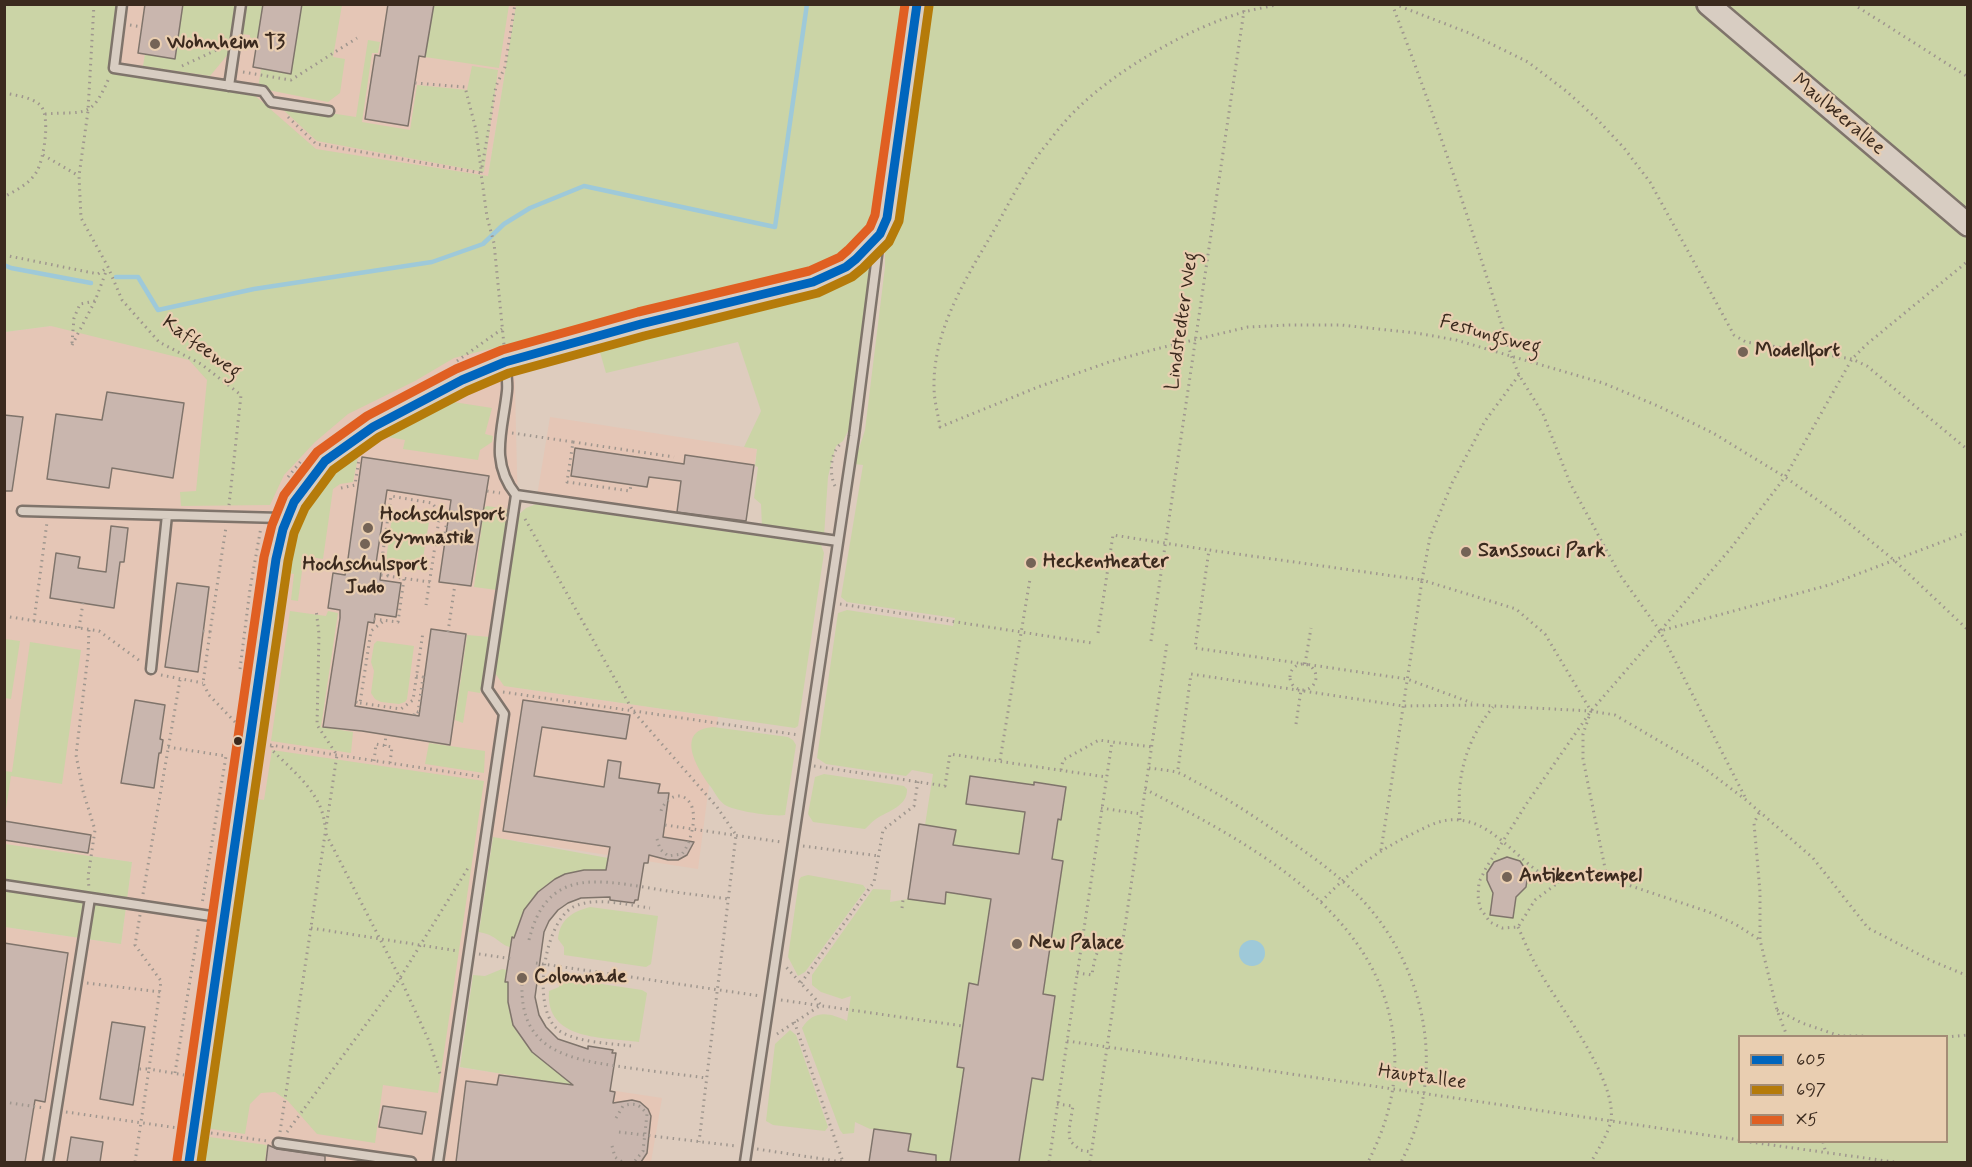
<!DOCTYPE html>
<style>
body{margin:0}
#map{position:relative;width:1972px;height:1167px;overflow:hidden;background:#deccbe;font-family:Mynerve,sans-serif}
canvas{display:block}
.frame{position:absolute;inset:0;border:6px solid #3b2a1e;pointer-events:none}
.legend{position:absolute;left:1738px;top:1035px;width:210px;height:108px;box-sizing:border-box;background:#e9ceb1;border:2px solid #a38c76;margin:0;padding:8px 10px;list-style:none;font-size:18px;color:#3b2a1e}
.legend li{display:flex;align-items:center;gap:12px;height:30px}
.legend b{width:30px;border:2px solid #a38c76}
</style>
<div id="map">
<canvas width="1972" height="1167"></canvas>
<div class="frame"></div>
<ul class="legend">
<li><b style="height:8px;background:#0065bd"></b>605</li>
<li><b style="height:8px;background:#b57b0a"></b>697</li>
<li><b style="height:8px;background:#e05f22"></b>X5</li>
</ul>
</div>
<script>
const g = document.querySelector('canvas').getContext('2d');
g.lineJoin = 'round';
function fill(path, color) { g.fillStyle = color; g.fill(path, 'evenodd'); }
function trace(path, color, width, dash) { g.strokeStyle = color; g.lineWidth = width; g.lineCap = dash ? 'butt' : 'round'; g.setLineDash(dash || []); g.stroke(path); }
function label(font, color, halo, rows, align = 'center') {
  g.font = font + ' Mynerve,sans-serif'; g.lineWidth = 4.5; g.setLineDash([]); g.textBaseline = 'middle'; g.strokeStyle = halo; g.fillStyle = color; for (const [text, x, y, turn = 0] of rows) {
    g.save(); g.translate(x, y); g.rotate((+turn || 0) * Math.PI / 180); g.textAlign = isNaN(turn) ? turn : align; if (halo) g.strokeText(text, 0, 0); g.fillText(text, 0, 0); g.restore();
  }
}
const built = new Path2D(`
 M99 5H516L488 176 512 260 518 515 495 673 505 686 718 717 698 869 491 837 457 1067 662 1098 651 1162H5V927L121 944 132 862 5 844V332L51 326Z
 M550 417 757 449 744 534 536 502Z`);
const green = new Path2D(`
 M4 5H118L110 71 253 94 316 149 488 176 516 5H907L875 208 869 227 852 249 839 260 810 273 636 312 454 358 415 381 348 414 315 442 284 475 270 505 181 506 180 492 196 491 207 380 189 360 51 326 5 332Z
 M183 5H237L229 53 210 76 143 66 145 54 175 58Z
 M246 5H263L258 40 250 39V35L241 34Z
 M302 5H342L333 57 345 59 340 93 328 102 258 88 261 69 290 74Z
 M434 5H509L499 68 425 57Z
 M927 5H1967V1162H869L874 1129H870L855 1122 854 1133 843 1134 840 1130 802 1028C814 1009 830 1013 847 1021L851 996 842 999 821 992 812 985V975L873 889 891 890 890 902 908 899 919 824 925 825 933 774 912 770 906 776 826 764 817 758 838 613 847 610 953 626 955 618 847 602 841 597 863 465 854 464 865 430 885 267V242ZM1740 1036H1946V1142H1740Z
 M368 40 380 42 378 53H372L362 122 410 130 417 85 467 90 472 66 498 70 484 172 317 141 278 105 356 117Z
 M870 263 872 267 849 429 843 441 836 446 832 460 828 477 824 536 762 527 761 504 754 498 758 467 755 466 757 449 744 447 761 411 738 342 606 373 597 342C639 333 681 324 724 315 775 304 828 296 870 263Z
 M447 401 492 408 485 434 493 436 492 442 480 450 478 460 403 449 405 440 382 436 368 442 434 403Z
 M358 457 353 482 340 484 333 489 323 559 304 556 298 601 291 600 294 574 282 572 291 536 304 507 344 460Z
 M536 504 821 545 824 553 798 726 795 728 504 686 495 673 518 515 526 508Z
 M487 506 507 509 509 511 497 590 474 587 484 508Z
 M392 516 429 522 421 570 387 565 386 560Z
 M290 611 326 616 328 611 338 613 321 727 353 732 351 753 271 741Z
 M467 635 490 637 480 693 468 691 463 723 455 720Z
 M5 639 20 641 11 699 5 698Z
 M377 641 414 646 407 699 405 702 399 704 381 702 375 699 371 693 374 671 371 662 374 644Z
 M30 642 81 650 62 784 11 776 5 815V771L12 772Z
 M713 727 788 737 793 740 796 745 785 815C773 817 735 811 725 805 719 801 715 793 711 787 697 769 674 730 713 727Z
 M429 743 485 751 484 773 425 764Z
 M272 750 484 781 438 1093 383 1085 375 1143 317 1134 288 1101 275 1092 261 1093 250 1104 245 1134 205 1128 253 798 264 800Z
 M824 774 904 786 907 789C908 806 888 811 876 819 871 822 869 826 865 829L813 822 808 814 815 777Z
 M493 837 608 858 622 860 614 872C564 864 525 886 515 938H512L510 947C500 945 497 935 479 932Z
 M5 844 132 862 121 944 5 927Z
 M808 875 863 885 866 889 805 972 798 976 788 957 799 880 801 877Z
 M590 907 658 916 651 964 646 967 564 955V947L558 939C560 919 572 912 590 907Z
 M502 969 507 970 505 981 509 982C501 1042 545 1062 589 1088L460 1067 473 975 485 976Z
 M561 978 642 990 647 993 639 1042C604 1037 545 1041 549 991L559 987Z
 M790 1030 796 1035 828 1127 825 1131 773 1125 766 1121 775 1044Z
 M202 1136 267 1145 265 1162H198Z`);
const water = new Path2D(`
 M1239 953a13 13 0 1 1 26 0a13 13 0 1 1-26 0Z`);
const stream = new Path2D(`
 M4 265 11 268 91 283
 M116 277H138L158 310 254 289 432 262 483 244 504 224 530 208 584 186 775 227 807 4`);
const building = new Path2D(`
 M145 4H183L175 59 138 53Z
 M263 4H302L291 74 253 67Z
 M388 4H434L425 57 419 56 408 126 365 119 375 55 380 56Z
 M107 392 184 403 173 478 112 468 109 488 47 479 56 414 102 420Z
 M4 415 23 417 12 491H4Z
 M575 448 684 464 685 455 754 465 746 521 677 512 681 481 649 477 647 487 571 476Z
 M362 457 489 476 471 586 439 582 451 500 387 490 375 570 381 571 380 580 401 583 396 617 375 614 374 623 368 622 355 706 419 716 431 629 466 634 450 745 362 731 323 727 340 618V610L328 608 333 573 345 575 347 566Z
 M111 526 128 528 124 562H120L114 608 50 598 56 553 80 557 78 568 106 572Z
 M177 583 209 587 198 672 165 667Z
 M135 700 165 705 160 739 163 740 161 753H159L154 788 121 783Z
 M523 700 630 715 626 739 542 727 534 776 604 787 608 760 621 762 619 778 660 784 658 793H669L663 837 694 842 687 855 678 860H668L649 855 648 863H644L638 900H635L634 903 610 900V897L581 898 568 903 558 910 549 921 544 932 535 997 539 1015 546 1027 558 1039 588 1049V1046L613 1050 612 1053H616L610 1091 615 1092 613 1103 632 1100 640 1102 648 1109 651 1116 647 1153 641 1162H456L466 1081 497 1085 499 1075 573 1085 532 1052 513 1025 508 1002V982H505L512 937 514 938 524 910 538 892 555 879 565 874 584 870H606L610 847 503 831Z
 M970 776 1034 785V782L1066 787 1061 820 1058 819 1052 859 1063 861 1043 994 1055 996 1043 1080 1032 1078 1019 1162H950L964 1068 957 1067 969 983 978 985 991 899 946 892 945 904 908 899 919 824 956 830 953 845 1019 854 1025 812 966 804Z
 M4 821 91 835 88 853 4 840Z
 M1507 857 1520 861 1528 873 1526 887 1516 897 1513 918 1490 915 1493 893 1487 880V873L1494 862Z
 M4 943 68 953 45 1102 35 1100 25 1162H4Z
 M112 1022 145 1027 133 1105 100 1099Z
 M383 1106 426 1112 422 1134 379 1127Z
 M874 1129 911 1134 908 1151 936 1155V1162H869Z
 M71 1137 103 1142 100 1162H67Z
 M268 1145 277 1149 325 1156V1162H266Z`);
const path = new Path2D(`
 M94 4 88 111 79 176 81 218 108 267 122 300 159 342 201 364 241 395 229 505
 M1279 4C1268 7 1255 9 1244 12 1191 27 1118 69 1079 107 1067 118 1056 132 1046 145 1023 173 1007 208 989 239 963 283 933 333 934 387 934 400 938 414 940 427L1038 387 1109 362 1156 349 1248 327 1289 325H1341L1416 333 1456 340 1603 383 1658 406 1713 433 1785 477 1836 513 1894 560 1968 630
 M1392 4C1437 120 1475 237 1511 355L1519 375 1543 414 1570 483 1620 575 1660 631 1746 799
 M1394 4 1469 33 1528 62 1566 91 1596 118 1624 148 1650 182 1734 335 1746 342 1852 359 1867 366 1968 450
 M1853 4 1968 77
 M130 25 142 27
 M245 43 257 44
 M182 66 223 47
 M243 72 291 80 357 38
 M415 83 465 87 476 130 481 169
 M4 93C15 95 31 97 40 105 51 115 44 159 37 171 30 184 16 190 4 197
 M45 114C87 111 91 119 109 78
 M288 117 316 144 481 173 487 217 494 243 504 345
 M43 155 79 176
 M481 173 496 86 505 67 515 4
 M4 255 98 274 108 267
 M72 343 74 318 80 304 95 301
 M72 345 95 301 107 269
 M457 361 502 329
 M1519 375 1485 421 1452 483 1430 537 1422 580 1516 609 1545 634 1591 711 1583 734V759L1607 878
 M512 433 573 442 567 482 630 491 631 485
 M573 442 674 457
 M288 477 301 461
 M835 486C829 474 830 451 842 443
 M341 488 355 485 359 459
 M487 491 500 493
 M525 519 633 711 717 807 736 835 699 1142
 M436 543 443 544 449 510
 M381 575 430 582
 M388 576 382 559 391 496 432 503 440 513 426 605
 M840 604 1092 643
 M4 616 99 631 140 661
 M374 619 398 622 404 579
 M34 621 47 522
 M79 628 83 603
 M89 630 88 655 76 755 83 791 95 830 88 877 89 888
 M1661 630 1731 548 1785 477 1852 359 1867 344 1968 261
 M203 631 210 632 203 683 209 695 236 723
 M210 632 226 527
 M448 632 455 584
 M1098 633 1113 535 1209 550
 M1151 641 1245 4
 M1305 664 1311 628
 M1290 677a13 13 0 1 1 26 0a13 13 0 1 1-26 0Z
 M240 669 250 589 261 527
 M161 675 203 683
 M503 692 799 735
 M356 702 360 703 371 631 385 620
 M360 703 401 709 413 700 423 632
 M414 715 415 711 418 712 423 677 416 676
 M1296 724 1301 690
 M270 745 483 777
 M272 746V750C294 772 323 794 325 827
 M385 746 386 734
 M168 747 226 756 202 904
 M1000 760 1030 579
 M374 761 376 744 392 747 390 763
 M814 766 945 786 950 754 1106 777
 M1149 768C1157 769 1167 770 1176 772 1183 774 1190 779 1196 782 1223 796 1249 813 1274 830 1306 852 1340 875 1366 904 1429 976 1446 1077 1401 1162
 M1178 769 1191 674 1403 706 1476 705 1591 711 1615 715 1700 765 1746 800 1813 858 1868 928 1932 961 1968 976
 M1061 770 1063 760 1099 740 1112 742
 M1145 789C1242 840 1368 904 1391 1022 1401 1072 1391 1117 1368 1162
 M1101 808 1141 814
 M1759 813 1754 823 1760 892V940L1777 1010 1787 1036
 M1460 820C1456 776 1466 741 1493 707
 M665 825 781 842
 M326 834 400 978 429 1041 440 1074
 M657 839 660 849 668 856 682 854C691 843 698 815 690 803 681 789 665 798 661 811
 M803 846 879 856
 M1381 850C1395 760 1409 670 1422 580L1209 550 1195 648 1407 679 1472 703
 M1560 882 1582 876 1607 878 1709 912 1735 924 1760 940
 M143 894 180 680
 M1321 902C1351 870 1377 851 1416 832 1430 825 1444 818 1459 820 1471 821 1484 827 1493 834 1516 850 1532 873 1559 882L1535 900 1518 927 1502 928 1490 922 1480 908 1478 896 1479 882 1486 868 1527 803 1591 711 1660 631 1829 585 1968 532
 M902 908 903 900
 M140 915 135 945 161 981 149 1069 184 1075
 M1518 927C1525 942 1531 958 1540 972 1560 1008 1617 1079 1611 1121 1608 1134 1598 1150 1591 1162
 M311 928 458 951
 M529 940C546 870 593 879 650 888 676 893 702 895 728 899
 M479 954 513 959
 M536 963 760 996
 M1077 973 1092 975C1094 961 1096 948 1108 939L1123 941
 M87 983 160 992
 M801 983 874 882 883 830 914 806 918 781
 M522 984C520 1051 568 1059 623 1067 650 1071 678 1074 706 1078
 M781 1000 963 1026
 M1777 1010 1802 1023 1840 1036H1866
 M777 1034 821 1005 786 967
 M1946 1037 1968 1035
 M1067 1041 1740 1140
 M631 1046C609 1043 583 1043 563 1033 529 1017 543 923 573 907 596 896 626 905 650 908
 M175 1073 199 925
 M4 1102 44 1108
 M1057 1104 1073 1106 1069 1130 1070 1141 1080 1150 1092 1152
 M66 1112 178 1128
 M616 1118 623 1106C635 1102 640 1105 647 1114L643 1151 634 1162
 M280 1132 337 755 317 725 319 634 316 609
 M287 1132 400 978 468 868
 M619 1132 736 1146
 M211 1133 267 1141
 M1750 1142 1894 1162
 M1823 1142 1826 1153
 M612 1146 615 1157 622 1162
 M757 1149 843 1162 794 1021
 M135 1162 149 1069H139
 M1049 1162 1112 742 1153 747
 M1090 1162 1167 643`);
const service = new Path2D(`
 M122 4 114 68 263 91 271 102 329 111
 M229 86 241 4
 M516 495 838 541
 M22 511 281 518 287 516
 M151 669 167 515
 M4 885 224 918
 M278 1143 411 1162
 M48 1162 90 898
 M438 1162 504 714 487 689 516 495C489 461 503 430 507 391 508 382 506 372 505 363
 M745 1162 854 436 879 240`);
const tertiary = new Path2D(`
 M1708 4 1968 225
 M189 1162 276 559 283 529 294 502 325 461 373 427 462 380 505 362 641 324 813 282 846 267 856 259 880 234 887 218 917 4`);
const bus1 = new Path2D(`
 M189 1162 276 559 283 529 294 502 325 461 373 427 462 380 505 362 641 324 813 282 846 267 856 259 880 234 887 218 917 4`);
const bus2 = new Path2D(`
 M201 1162 288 561 294 533 305 508 333 470 379 437 467 391 509 373 644 336 818 293 852 277 863 268 889 242 899 221 929 6`);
const bus3 = new Path2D(`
 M177 1160 264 557 272 525 284 495 317 452 367 416 456 369 502 350 638 312 809 271 840 257 848 250 870 227 875 215 905 4`);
const markers = [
 [155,44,6,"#746356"],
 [1743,352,6,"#746356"],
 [368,528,6,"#746356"],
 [365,544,6,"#746356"],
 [1466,552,6,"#746356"],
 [1031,563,6,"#746356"],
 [238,741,5,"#3b2a1e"],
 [1507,877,6,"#746356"],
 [1017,944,6,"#746356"],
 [522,978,6,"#746356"]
];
const poiNames = [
 ["Wohnheim T3",167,44],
 ["Modellfort",1755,352],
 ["Hochschulsport",380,516],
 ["Gymnastik",380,539],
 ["Sanssouci Park",1478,552],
 ["Heckentheater",1043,563],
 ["Hochschulsport",365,566,"center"],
 ["Judo",365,589,"center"],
 ["Antikentempel",1519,877],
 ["New Palace",1029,944],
 ["Colonnade",534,978]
];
const streetNames = [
 ["Maulbeerallee",1838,115,40],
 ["Lindstedter Weg",1183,321,-82],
 ["Festungsweg",1490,336,15],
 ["Kaffeeweg",201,348,36],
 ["Hauptallee",1422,1078,8]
];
fill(built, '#e5c6b6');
fill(green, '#cbd4a6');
fill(water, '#9ec9d9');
trace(stream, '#9ec9d9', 4.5);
fill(building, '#c9b6ae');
trace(building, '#7f746b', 1.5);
trace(service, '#7f746b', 13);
trace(tertiary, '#7f746b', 26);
trace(path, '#9f968e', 3, [1.5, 4.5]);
trace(service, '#d8cdc2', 8);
trace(tertiary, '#d8cdc2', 21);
trace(bus1, '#0065bd', 9);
trace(bus2, '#b57b0a', 9);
trace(bus3, '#e05f22', 9);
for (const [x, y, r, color] of markers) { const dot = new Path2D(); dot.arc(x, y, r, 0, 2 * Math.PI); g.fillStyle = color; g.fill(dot); trace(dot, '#e9ceb1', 2); }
label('bold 20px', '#3b2a1e', '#e9ceb1', poiNames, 'left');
label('20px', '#3b2a1e', '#e9ceb1', streetNames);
</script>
